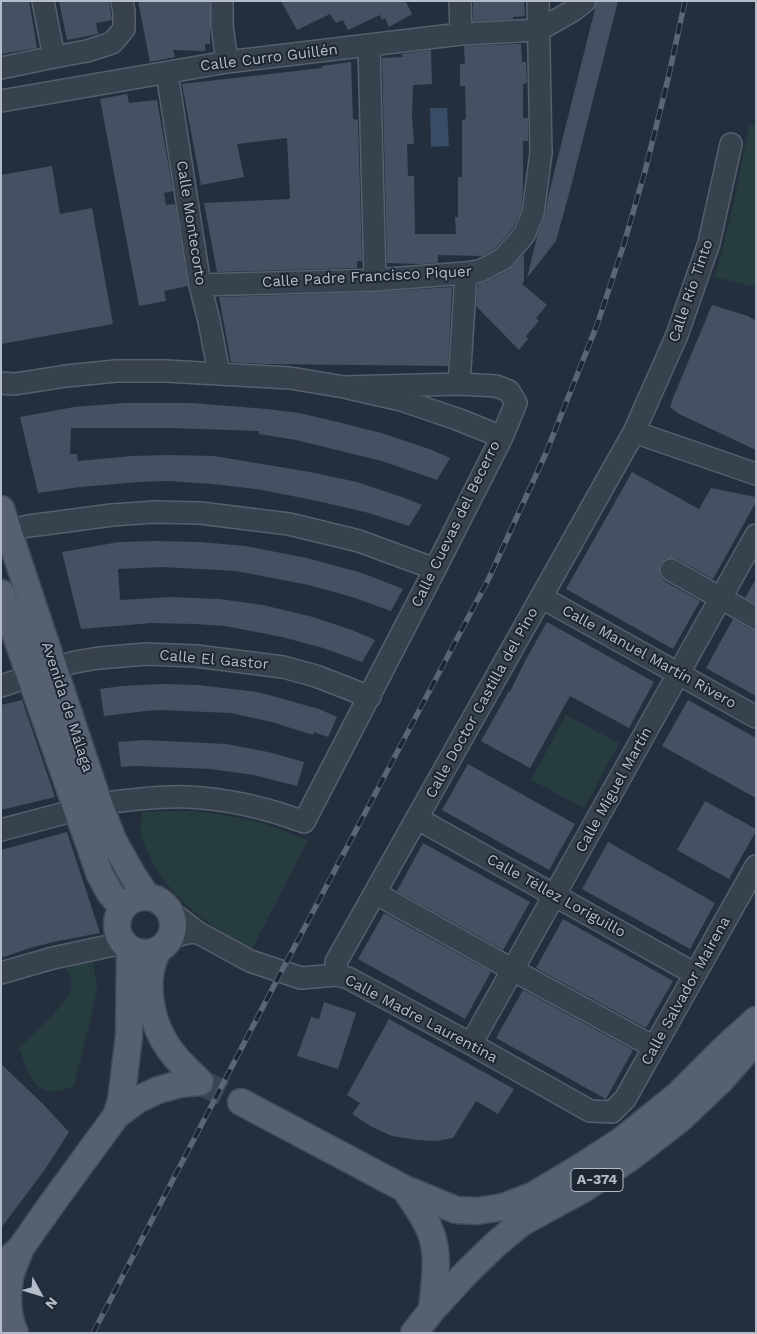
<!DOCTYPE html>
<meta charset="utf-8">
<style>
body{margin:0}
#map{position:relative;width:757px;height:1334px;overflow:hidden;background:#242f3e;font-family:"Work Sans",sans-serif}
canvas{display:block}
.frame{position:absolute;inset:0;border:2px solid #b4bcc9;pointer-events:none}
.north{position:absolute;left:15px;top:1269px;width:50px;height:50px;-webkit-text-stroke:4px #1d2633;paint-order:stroke;rotate:129deg;font-size:14px;font-weight:700;line-height:20px;text-align:center;color:#b4bcc9}
.north::after{content:'';display:block;margin:auto;width:18px;height:22px;background:#b4bcc9;clip-path:polygon(50% 0,100% 100%,50% 72%,0 100%)}
</style>
<div id="map">
<canvas width="757" height="1334"></canvas>
<div class="frame"></div>
<div class="north">N</div>
</div>
<script>
const g = document.querySelector('canvas').getContext('2d');
g.lineJoin = 'round';
function fill(path, color) { g.fillStyle = color; g.fill(path, 'evenodd'); }
function trace(path, color, width, dash) { g.strokeStyle = color; g.lineWidth = width; g.lineCap = dash ? 'butt' : 'round'; g.setLineDash(dash || []); g.stroke(path); }
function label(font, color, halo, rows, align = 'center') {
  g.font = font + ' "Work Sans",sans-serif'; g.lineWidth = 4; g.setLineDash([]); g.textBaseline = 'middle'; g.strokeStyle = halo; g.fillStyle = color; for (const [text, x, y, turn = 0] of rows) {
    g.save(); g.translate(x, y); g.rotate((+turn || 0) * Math.PI / 180); g.textAlign = isNaN(turn) ? turn : align; if (halo) g.strokeText(text, 0, 0); g.fillText(text, 0, 0); g.restore();
  }
}
const green = new Path2D(`
 M749 125 756 126V287L715 277C729 227 740 176 749 125Z
 M566 715 619 743 584 808 531 780Z
 M187 811C215 813 244 817 271 826 283 830 295 836 308 840L252 949C210 927 169 898 148 853 146 847 142 841 141 835 140 827 142 819 142 812Z
 M93 962 97 988 90 1022 74 1086C69 1088 63 1090 58 1091 32 1095 26 1066 19 1048 32 1035 66 1005 71 989 73 980 69 974 64 967Z`);
const water = new Path2D(`
 M430 108H447L449 146 431 147Z`);
const building = new Path2D(`
 M1 1H29L37 48 1 54Z
 M59 1H109L112 20 96 23 98 34 67 40Z
 M138 1H210V44H205V51L173 50 175 57 150 62Z
 M281 1H409L406 2 412 14 389 27 385 18 382 20 380 15 348 30 343 20 336 23 330 14 297 30Z
 M473 1H524L525 16 513 17V19L473 21Z
 M597 1H618L570 190 556 241 527 278 538 233 545 215 548 197Z
 M514 44H521L522 62H526L527 83 523 84V118H528V141H523V191L521 210 513 228 495 249 482 256 438 255V263L420 264 387 263 382 58 403 57 401 54 431 50 432 84 413 85 412 115 414 144H407L408 176H414L415 234H456L455 217H458V177H462V120L466 119 465 86H460V64H465L464 46Z
 M351 62 353 119 358 120 362 261H357V268L217 272 204 203 290 199 287 138 237 144 244 177 201 185 182 84 322 68V66Z
 M127 94 129 103 157 100 173 191 164 193 166 205 175 204 188 286 164 291 166 301 139 306 100 99Z
 M52 166 60 214 92 208 113 324 1 344V175Z
 M524 254V281L522 284 547 305 536 318 539 321 526 336 528 339 519 350 476 306 478 284 486 282 509 270Z
 M452 287 448 366 264 364 231 362 219 297 375 292Z
 M712 305 748 316 756 321V450L679 414 670 407 673 398Z
 M124 403H191L267 409 299 413 338 422 385 434 432 450 450 458 437 480 382 461 296 440 259 434V431L169 428H71L70 454H77L78 461 132 456 168 455 214 456 310 472 357 482 402 497 422 505 409 526 369 513 313 500 256 489 212 484 168 481 138 482 80 487 38 493 20 417 74 407Z
 M632 472 699 509 711 488 756 497V502L713 579 677 559 671 558 665 559 660 564 659 570 660 576 664 581 700 601 673 649 566 589Z
 M155 541 200 542 245 546 307 558 362 573 403 589 391 611 352 597 309 585 236 571 162 567 118 569 120 600 170 597 219 599 263 605 313 617 352 630 375 640 362 662 323 648 282 637 225 626 195 624 151 623 81 629 62 552 119 542Z
 M756 579V604L745 598Z
 M733 619 750 629 756 630V696L706 668Z
 M547 622 654 682 629 728 570 696 530 768 481 741 509 691 510 692 525 661Z
 M162 684 198 685 258 692 319 709 337 717 328 737 314 732 313 735 272 722 231 713 160 710 146 711 104 716 100 689 122 686Z
 M22 700 55 797 1 810V705Z
 M688 700 756 738V798L662 746Z
 M144 740 226 744 268 752 304 762 297 786 254 775 210 769 136 766 121 767 118 742Z
 M468 764 575 824 549 870 442 810Z
 M705 801 756 829V831L729 879 677 850Z
 M67 832 100 933 53 942 30 948 1 958V850Z
 M608 842 715 903 690 949 582 889Z
 M423 843 530 902 503 950 397 891Z
 M384 913 491 972 465 1019 358 959Z
 M563 919 673 981 646 1028 536 968Z
 M523 990 633 1050 606 1099 496 1038Z
 M324 1002 356 1013 338 1069 297 1056 311 1017 319 1019Z
 M389 1019 514 1089 498 1114 476 1101 453 1138 436 1141 418 1140 392 1136 372 1127 352 1114 360 1103 347 1095Z
 M1 1064 43 1104 69 1132 46 1168 1 1228Z`);
const majorTunnel = new Path2D(`
 M200 1082 241 1102`);
const minor = new Path2D(`
 M43 1 54 57 87 51 112 43 124 29V12L122 1
 M222 1V25L227 62
 M460 1 461 34
 M369 46 375 280
 M1 68 54 57
 M167 73 200 285 209 321 219 373
 M1 101 227 62 461 34 539 30 574 10 585 1
 M200 285 375 280 466 273 480 271 503 259 524 235 533 213 541 153 538 1
 M1 383 15 384 66 376 116 371H166L290 378 344 387 401 400 457 419 502 437
 M459 384 466 273
 M634 432 756 474
 M8 530 29 526 112 515 154 512 200 513 289 524 359 541 435 569
 M671 570 756 618
 M541 597 756 717
 M54 668 75 662 99 658 146 654 196 656 283 667 316 676 370 697
 M1 686 31 676
 M99 804C128 800 158 796 188 797 228 799 267 808 304 822L435 569 502 437 516 403 509 391 496 386 459 384 344 387
 M416 819 429 825 695 974
 M1 830 61 814 77 808
 M375 893 513 970 654 1047
 M170 911 197 932 250 961 301 978 337 975 348 978 471 1044 590 1111 612 1112 625 1099 756 866
 M170 938 186 933 197 932
 M1 973 53 958 123 943
 M337 975 336 962 634 432 677 335 709 243 731 144
 M471 1044 756 535`);
const major = new Path2D(`
 M1 509 99 804 113 840 132 874 147 897
 M1 593 100 875 110 893 123 908
 M117 925a28 28 0 1 1 56 0a28 28 0 1 1-56 0Z
 M157 951C155 957 152 963 151 969 146 994 153 1026 168 1047 176 1060 189 1071 200 1082
 M241 1102 405 1189 456 1210 477 1211 503 1207 534 1195 581 1167 621 1141 679 1094 724 1049 756 1020
 M116 1116 121 1101 129 1036 130 949
 M405 1189C414 1203 425 1217 431 1233 440 1257 434 1285 432 1310
 M1 1266 20 1249 56 1198 116 1116 137 1100 158 1090 180 1084 200 1082
 M15 1333C7 1316 7 1295 10 1277 12 1268 17 1259 20 1250
 M414 1333 432 1310 467 1272 497 1243 521 1223 585 1188 631 1157 680 1119 722 1079 756 1040`);
const rail = new Path2D(`
 M93 1333 278 978 489 578 546 453 597 325 623 247 645 171 668 79 685 1`);
const shields = [
 [597,1180,52]
];
const shieldNames = [
 ["A-374",597,1180]
];
const streetNames = [
 ["Calle Curro Guillén",269,58,-7],
 ["Calle Montecorto",191,223,81],
 ["Calle Padre Francisco Piquer",367,277,-3],
 ["Calle Río Tinto",691,291,-71],
 ["Calle Cuevas del Becerro",456,524,-64],
 ["Calle Manuel Martín Rivero",649,657,29],
 ["Calle El Gastor",214,660,5],
 ["Calle Doctor Castilla del Pino",482,703,-61],
 ["Avenida de Málaga",67,707,72],
 ["Calle Miguel Martín",614,790,-61],
 ["Calle Téllez Loriguillo",556,896,29],
 ["Calle Salvador Mairena",686,991,-61],
 ["Calle Madre Laurentina",421,1019,28]
];
fill(green, '#263c3f');
fill(water, '#394c67');
fill(building, '#455162');
trace(majorTunnel, '#3a4453', 26, [26, 13]);
trace(minor, '#565f6c', 24);
trace(major, '#414a57', 29);
trace(minor, '#38414e', 21);
trace(major, '#56606e', 26);
trace(rail, '#5a6575', 5.5);
trace(rail, '#1d2633', 4, [11]);
for (const [x, y, w] of shields) { const box = new Path2D(); box.roundRect(x - w / 2, y - 11.5, w, 23, 4); g.fillStyle = '#1d2633'; g.fill(box); trace(box, '#b4bcc9', 1); }
label('bold 14px', '#b4bcc9', null, shieldNames);
label('15px', '#b4bcc9', '#1d2633', streetNames);
</script>
